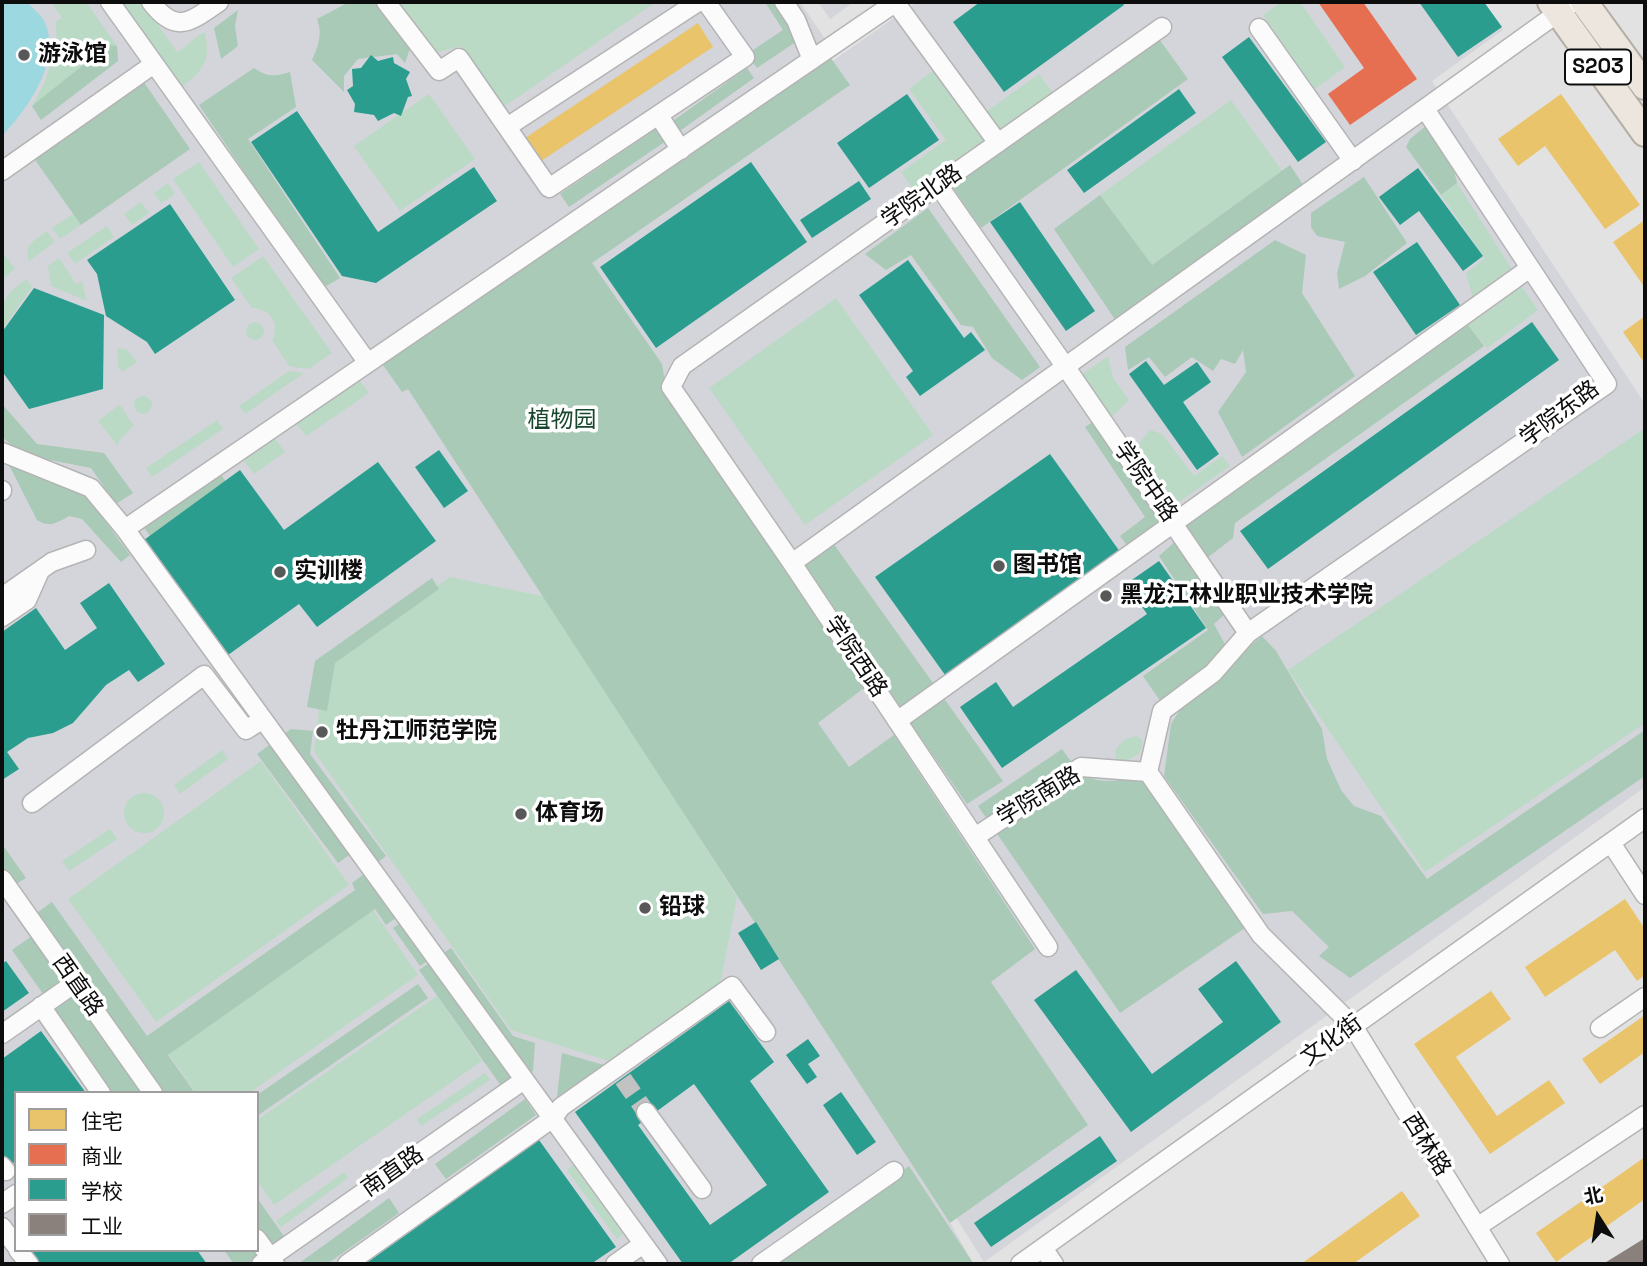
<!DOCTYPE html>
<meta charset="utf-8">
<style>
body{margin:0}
#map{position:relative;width:1647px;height:1266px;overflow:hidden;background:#e2e2e3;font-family:"Space Grotesk","Noto Sans SC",sans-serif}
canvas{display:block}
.frame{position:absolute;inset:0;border:4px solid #0d0d0e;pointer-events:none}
.legend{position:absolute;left:14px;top:1091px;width:245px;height:161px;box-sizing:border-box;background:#fff;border:2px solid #9e9e9f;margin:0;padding:9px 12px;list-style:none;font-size:21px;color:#0d0d0e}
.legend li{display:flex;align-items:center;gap:14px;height:35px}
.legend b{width:35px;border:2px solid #9e9e9f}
.north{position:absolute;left:1563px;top:1182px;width:70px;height:70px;-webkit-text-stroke:5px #fff;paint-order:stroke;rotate:348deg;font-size:19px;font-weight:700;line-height:28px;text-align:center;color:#0d0d0e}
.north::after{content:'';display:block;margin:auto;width:24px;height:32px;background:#0d0d0e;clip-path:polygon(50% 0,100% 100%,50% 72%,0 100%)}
</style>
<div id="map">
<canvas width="1647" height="1266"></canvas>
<div class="frame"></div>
<ul class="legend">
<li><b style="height:19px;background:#e9c46a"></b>住宅</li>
<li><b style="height:19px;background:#e76f51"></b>商业</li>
<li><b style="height:19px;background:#2a9d8f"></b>学校</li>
<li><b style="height:19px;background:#8a817c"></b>工业</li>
</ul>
<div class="north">北</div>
</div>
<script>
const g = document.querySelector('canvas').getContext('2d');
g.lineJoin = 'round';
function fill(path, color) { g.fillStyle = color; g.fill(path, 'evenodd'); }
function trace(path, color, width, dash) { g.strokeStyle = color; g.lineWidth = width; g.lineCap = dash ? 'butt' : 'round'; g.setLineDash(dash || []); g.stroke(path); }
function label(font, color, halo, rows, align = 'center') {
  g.font = font + ' "Space Grotesk","Noto Sans SC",sans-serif'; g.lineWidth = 7; g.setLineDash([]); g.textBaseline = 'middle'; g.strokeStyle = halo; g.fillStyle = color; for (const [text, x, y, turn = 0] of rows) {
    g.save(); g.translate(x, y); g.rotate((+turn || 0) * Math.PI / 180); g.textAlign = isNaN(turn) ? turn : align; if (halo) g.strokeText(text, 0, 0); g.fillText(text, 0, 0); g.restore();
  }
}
const built = new Path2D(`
 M2 2H800L836 55 408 352 907 1147 973 1263 2 1264ZM16 1093H257V1250H16Z
 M818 2H854L830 19Z
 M917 2H1484L1503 30 1432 81 1645 404V787L984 1262 415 353Z`);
const green = new Path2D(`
 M51 2H86L117 46 118 61 41 120 32 106 45 82 52 58 57 57 56 21 62 18Z
 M121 2H142L177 52C188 47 194 36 205 32 211 62 203 70 181 88Z
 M397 2H656L505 106 460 46 436 53Z
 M1282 2H1300L1345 67 1315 89 1263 15Z
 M938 67 990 140 916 193 901 172 946 140 909 89Z
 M1039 74 1056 97 1000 136 983 114Z
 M429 94 475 159 400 211 354 146Z
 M1231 100 1282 171 1151 265 1100 195Z
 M199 162 259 249 233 267 173 179Z
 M168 183 175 194 161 203 154 193Z
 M1457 183 1513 271 1473 299 1466 273 1485 258 1441 195Z
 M141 202 149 213 132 225 124 214Z
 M73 214 81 225 60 239 52 228Z
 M107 226 114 237 75 264 67 253Z
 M47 231 55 242 29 261C22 245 36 240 47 231Z
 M2 251 15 269 2 279Z
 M263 256 332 353 308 369 289 366 272 340C280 323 271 309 252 308L231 278Z
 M59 258 76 284 82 281 87 301 51 286 48 266Z
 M27 279 32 287 2 330C2 301 2 296 27 279Z
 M1519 283 1538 310 1487 348 1468 325 1500 303 1498 298Z
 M836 298 933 435 805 525 709 388Z
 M246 331a9 9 0 1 1 18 0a9 9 0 1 1-18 0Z
 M117 348 128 350 137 362 122 372 118 367Z
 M1108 356 1113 378 1129 400 1111 418 1080 376Z
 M289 371 304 373 245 414 239 406Z
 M357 377 369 393 306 436 294 420Z
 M134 405a9 9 0 1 1 18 0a9 9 0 1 1-18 0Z
 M119 405C125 409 127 418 134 425L119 441 118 446 98 421Z
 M217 420 223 429 152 477 146 468Z
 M1645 428V723L1425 872 1288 670Z
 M1150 430 1162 434 1194 476 1222 456 1230 466 1176 504 1137 446Z
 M273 436 285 452 254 474 242 458Z
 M450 577 546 597 737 897 720 985 609 1061 511 1030 314 751 325 662Z
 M1137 736 1142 740C1144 754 1133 759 1121 762L1116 759 1115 751C1121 741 1126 738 1137 736Z
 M222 750 228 759 180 794 174 785Z
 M261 761 349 885 156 1022 68 899Z
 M124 813a20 20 0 1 1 40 0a20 20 0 1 1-40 0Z
 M110 829 117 839 69 871 62 861Z
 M373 910 418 975 249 1093H196L168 1053Z
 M437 996 482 1061 274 1205 257 1180V1120Z
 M485 1073 490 1080 421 1126 417 1119Z
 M573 1165 623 1234 617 1239 567 1170Z
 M344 1172 348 1178 281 1227 276 1221Z`);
const forest = new Path2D(`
 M349 2H377L411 45 405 63 397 54 358 59 344 76V92L312 60C318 46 323 35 317 19Z
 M765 2H779L800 39 757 68 747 54 783 30Z
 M238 10 235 26 238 46 221 59 214 28Z
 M1159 39 1188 79 981 228 951 185Z
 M108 45 117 46 118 61 41 120 32 106Z
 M828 54 850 85 592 263 662 364 665 382 864 688 818 723 849 767 894 735 1035 949 991 982 1088 1125 950 1223 408 389 402 392 381 362Z
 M254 68C267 77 274 77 290 72L296 107 248 139 340 278 323 288 199 105Z
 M747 68 754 78 677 133 670 123Z
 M143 81 190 149 81 225 33 157Z
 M660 126 669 139 569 207 560 194Z
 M1426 126 1454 170 1457 183 1441 195 1406 147 1410 139Z
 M1290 165 1306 189 1116 321 1054 229 1100 195 1152 265Z
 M1364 177 1407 243 1365 276 1339 289 1337 273 1345 242 1317 236 1311 227V213Z
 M928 208 1040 367 1022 380 992 358 973 327 961 325 911 255 886 270 865 254Z
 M1275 240 1306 255 1302 293 1355 376 1242 457 1218 412 1246 372 1243 350 1235 364 1221 359 1213 371 1192 357 1165 377 1149 357 1128 370 1125 347Z
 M1468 325 1484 346 1235 523 1233 538 1207 558 1183 523Z
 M2 404 37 444 104 453 133 493 116 504 91 468 24 455 2 437Z
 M1097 419 1172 529 1135 556 1120 536 1145 517 1085 427Z
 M15 462 85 494 130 555 121 562 82 519 69 516C57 523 49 528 37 520L9 465Z
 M220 473 231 489 154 542 143 526Z
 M1178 539 1227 612 1214 624 1227 648 1209 670 1161 702 1143 676 1208 630 1159 556Z
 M833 543 1003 781 967 804 801 566Z
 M432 578 439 589 335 663 327 711 307 707 315 661Z
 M1262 636 1276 651 1322 729 1327 759 1341 790 1354 806 1381 816 1427 879 1645 730V776L1350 978 1319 956 1329 947 1292 911 1263 914 1164 776 1171 724 1186 700Z
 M291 729 313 731 310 754 386 856 373 866 359 848 338 863 257 754Z
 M1062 749C1089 788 1098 782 1142 778L1245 928 1120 1013 978 806Z
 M2 844 26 878 13 886 2 870Z
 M369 870 400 915 386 925 375 909 168 1055 195 1093H155L31 917 52 902 147 1036 355 890 352 883Z
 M403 921 430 959 420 966 393 928Z
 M35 934 147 1093H113L12 950Z
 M451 948 513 1036 535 1043 533 1071 504 1090 419 970Z
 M418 984 428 998 257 1116V1095Z
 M562 1053 611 1067 556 1105Z
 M525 1099 536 1115 446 1179 435 1164Z
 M909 1166 973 1263 971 1264H769Z
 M257 1198 286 1239 270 1250 257 1231Z
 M389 1198 399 1213 327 1264H298Z
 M224 1250H257L261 1254 247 1264H234Z`);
const water = new Path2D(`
 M2 2H27C32 8 42 15 45 23 62 61 27 110 2 136Z`);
const homes = new Path2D(`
 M698 23 713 47 538 163 522 140Z
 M1561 94 1640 205 1605 229 1545 146 1518 166 1498 139Z
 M1645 220V288L1613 242Z
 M1645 316V359L1643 361 1623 332Z
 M1625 899 1645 929V975L1637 981 1615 950 1545 997 1525 967Z
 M1491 991 1511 1019 1456 1057 1497 1116 1549 1080 1565 1103 1490 1154 1414 1044Z
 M1645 1015V1052L1600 1084 1582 1059Z
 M1645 1157V1199L1556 1262 1536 1233Z
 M1402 1191 1420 1216 1353 1264H1301Z`);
const shops = new Path2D(`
 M1318 2H1363L1417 79 1350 125 1328 94 1364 68Z`);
const schools = new Path2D(`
 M980 2H1122L1124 5 1004 92 953 22Z
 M1419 2H1484L1502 27 1458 57Z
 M1249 37 1326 142 1298 162 1222 57Z
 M371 55 378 61 393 57 394 63 410 72 406 79 412 96 408 97 401 116 394 113 378 121 374 115 354 112 355 104 347 90 353 86 352 69 361 68Z
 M1179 89 1196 113 1084 193 1067 170Z
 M907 94 939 140 869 188 837 143Z
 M297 111 378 232 474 167 497 201 376 283 342 276 251 142Z
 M751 162 807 242 656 348 600 267Z
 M1418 168 1483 256 1463 271 1419 211 1400 225 1379 197Z
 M859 181 871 199 812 238 800 220Z
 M1020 202 1095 311 1066 331 990 222Z
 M170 204 235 300 155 354 147 342 106 316 97 274 87 260Z
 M1417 242 1460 305 1416 335 1373 272Z
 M908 260 964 338 971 332 985 350 920 396 906 377 913 371 859 295Z
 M34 288 104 315 103 389 29 409 2 371V332Z
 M1532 322 1559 360 1268 569 1240 531Z
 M1146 361 1164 385 1197 362 1211 382 1183 402 1219 454 1197 470 1129 374Z
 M439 450 468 491 444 508 415 467Z
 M1050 454 1123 556 948 679 875 577Z
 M378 462 436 541 317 627 299 604 228 655 144 540 240 470 284 530Z
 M1159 561 1206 628 1002 768 960 707 996 682 1013 707 1147 614 1126 584Z
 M109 583 165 664 138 682 129 670 106 685 73 723 53 733 28 738 7 752 19 769 2 780V632L36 608 65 650 97 628 80 603Z
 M756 922 779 959 761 970 738 933Z
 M6 961 29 993 2 1012V964Z
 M1236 961 1281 1022 1131 1132 1034 1000 1076 970 1152 1074 1223 1022 1198 989Z
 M729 1001 774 1062 750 1081 829 1192 728 1264H683L575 1112ZM694 1084 767 1185 710 1225 638 1125Z
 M41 1031 86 1093H16V1161L9 1166 2 1156V1059Z
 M808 1039 820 1056 808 1064 817 1077 807 1084 786 1055Z
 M841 1092 876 1142 857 1155 823 1105Z
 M1100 1136 1117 1161 991 1247 974 1223Z
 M539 1140 616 1247 591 1264H365Z
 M25 1250H197L207 1264H32Z`);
const industry = new Path2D(`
 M1645 1238V1264H1603Z`);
const minorTunnel = new Path2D(`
 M623 1079 646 1112`);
const minor = new Path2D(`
 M110 2 368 363
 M151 2C176 35 190 22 219 2
 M386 2 439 71 459 58 549 188 745 57 706 2
 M784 2 796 20 812 60
 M895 2 998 143
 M1259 28 1353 161
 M659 116 681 150
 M507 127 698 2
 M2 171 154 64
 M938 185 1065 366 1248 633 1213 673 1162 711 1148 772
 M2 452 91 488 125 529 658 1264
 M2 490V491
 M125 529 896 2
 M792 563 1573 2
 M2 597 52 562 86 550
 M2 617 27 600 39 573
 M1248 633 1607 384 1425 109
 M897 721 1530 268
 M1148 772 1261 935 1353 1026 1500 1264
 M32 803 204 675 246 730 263 719
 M975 837 1081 767 1148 772
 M1611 843 1645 895
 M2 879 153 1093
 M1048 947 792 563 671 387 682 366 1162 27
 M41 1006 101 1093
 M1600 1028 1645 997
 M2 1034 75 983
 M646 1112 702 1189
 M2 1166 6 1171
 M2 1204 16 1194
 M2 1227 16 1246
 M1477 1227 1645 1115
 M257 1239 275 1264
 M1043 1248 1054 1264
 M18 1250 29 1264
 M261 1264 524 1080
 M347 1264 553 1118 561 1107 732 986 766 1032
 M615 1264 643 1244
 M761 1264 894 1171
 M1020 1264 1645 818`);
const highway = new Path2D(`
 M1551 2 1645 133
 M1584 2 1645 86`);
const markers = [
 [24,55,7,"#585859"],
 [999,566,7,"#585859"],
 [280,572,7,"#585859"],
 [1106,596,7,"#585859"],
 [322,732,7,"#585859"],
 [521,814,7,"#585859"],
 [645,908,7,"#585859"]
];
const shields = [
 [1598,67,66]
];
const shieldNames = [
 ["S203",1598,67]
];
const poiNames = [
 ["游泳馆",38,55],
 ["图书馆",1013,566],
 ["实训楼",294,572],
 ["黑龙江林业职业技术学院",1120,596],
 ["牡丹江师范学院",336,732],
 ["体育场",535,814],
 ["铅球",659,908]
];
const streetNames = [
 ["学院北路",922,197,-35],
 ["学院东路",1560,414,-37],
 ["学院中路",1145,482,55],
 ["学院西路",855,657,56],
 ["学院南路",1039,797,-31],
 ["西直路",77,986,55],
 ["文化街",1332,1041,-36],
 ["西林路",1426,1145,58],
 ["南直路",393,1172,-35]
];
const parkNames = [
 ["植物园",562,421]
];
fill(built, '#d4d5da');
fill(green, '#badac6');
fill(forest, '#a9cab6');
fill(water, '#9cd8df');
fill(homes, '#e9c46a');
fill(shops, '#e76f51');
fill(schools, '#2a9d8f');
fill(industry, '#8a817c');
trace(minorTunnel, '#c2c2c3', 18, [18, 9]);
trace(minor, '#b4b4b5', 21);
trace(highway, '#b4aea6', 30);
trace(minor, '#fbfbfb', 18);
trace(highway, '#ece6de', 26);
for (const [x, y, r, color] of markers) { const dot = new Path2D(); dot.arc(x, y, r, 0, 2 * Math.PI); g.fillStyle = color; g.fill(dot); trace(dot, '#fff', 2.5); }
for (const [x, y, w] of shields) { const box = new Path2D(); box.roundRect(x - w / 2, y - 17.5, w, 35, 5); g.fillStyle = '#fff'; g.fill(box); trace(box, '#0d0d0e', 2); }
label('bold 21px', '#0d0d0e', null, shieldNames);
label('bold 23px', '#0d0d0e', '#fff', poiNames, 'left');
label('23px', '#0d0d0e', '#fff', streetNames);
label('23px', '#18472d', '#fff', parkNames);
</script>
